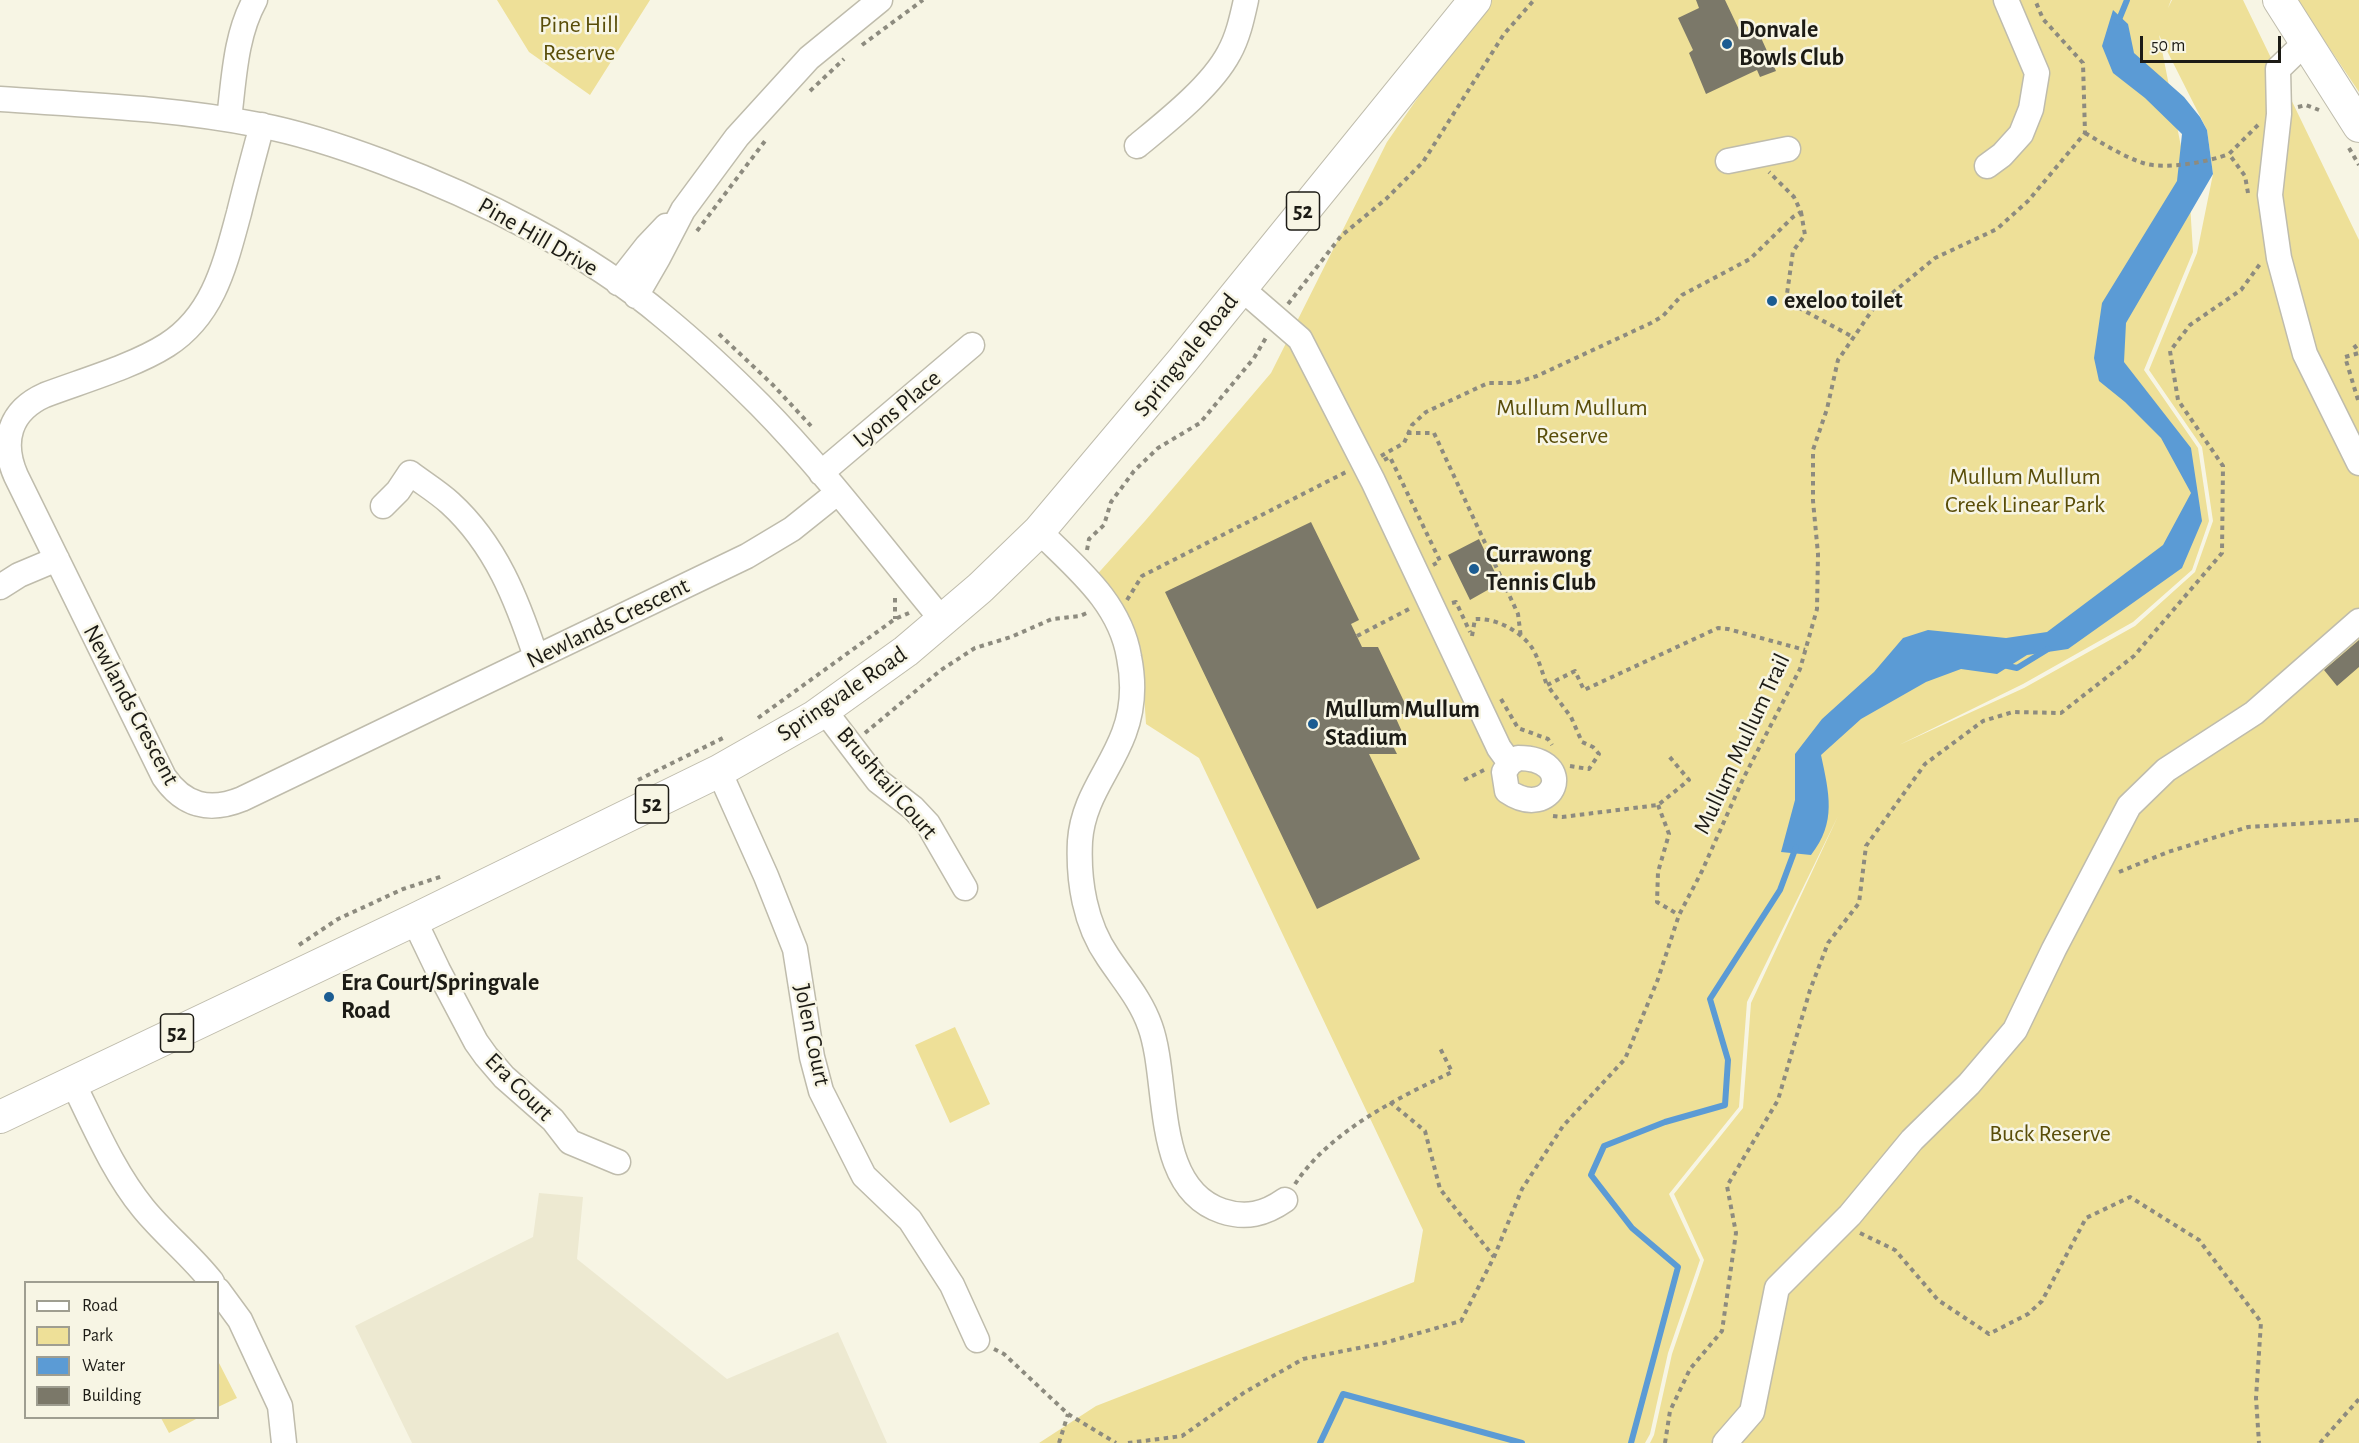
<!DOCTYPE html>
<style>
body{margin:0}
#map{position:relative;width:2359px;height:1443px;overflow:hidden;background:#f7f5e4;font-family:"Alegreya Sans",sans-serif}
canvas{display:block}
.legend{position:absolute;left:24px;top:1281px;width:195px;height:138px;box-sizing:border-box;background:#f7f5e4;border:2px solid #9f9e91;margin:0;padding:8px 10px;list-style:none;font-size:18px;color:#1c1b15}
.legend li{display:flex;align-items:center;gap:12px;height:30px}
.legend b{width:30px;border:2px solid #9f9e91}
.scale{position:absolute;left:2140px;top:36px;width:141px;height:27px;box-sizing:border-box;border:3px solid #1c1b15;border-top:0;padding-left:8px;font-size:18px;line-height:21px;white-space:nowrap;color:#1c1b15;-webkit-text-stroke:4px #f7f5e4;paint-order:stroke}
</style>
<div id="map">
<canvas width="2359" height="1443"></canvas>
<ul class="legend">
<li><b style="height:8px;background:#fff"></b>Road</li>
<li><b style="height:16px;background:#eee098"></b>Park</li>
<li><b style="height:16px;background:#5b9bd5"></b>Water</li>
<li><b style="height:16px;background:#7b7869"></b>Building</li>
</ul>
<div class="scale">50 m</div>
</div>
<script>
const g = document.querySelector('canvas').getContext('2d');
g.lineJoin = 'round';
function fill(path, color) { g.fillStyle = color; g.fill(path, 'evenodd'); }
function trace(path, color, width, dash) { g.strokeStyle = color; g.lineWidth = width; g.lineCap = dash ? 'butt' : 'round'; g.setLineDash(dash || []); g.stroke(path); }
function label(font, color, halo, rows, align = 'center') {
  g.font = font + ' "Alegreya Sans",sans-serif'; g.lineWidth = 5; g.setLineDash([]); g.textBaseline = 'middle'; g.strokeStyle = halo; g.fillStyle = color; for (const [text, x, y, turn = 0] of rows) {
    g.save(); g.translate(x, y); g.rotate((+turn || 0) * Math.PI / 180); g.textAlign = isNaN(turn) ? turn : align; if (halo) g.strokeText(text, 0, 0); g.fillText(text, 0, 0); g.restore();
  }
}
const built = new Path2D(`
 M539 1193 583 1197 577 1259 727 1379 838 1332 887 1443H412L355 1326 533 1237Z`);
const green = new Path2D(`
 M497 0H650L590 95 529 52Z
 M1492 0H2171L2168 8 2172 0H2243L2359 240V1443H1650L1654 1435 1672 1354 1704 1260 1674 1194 1743 1108 1751 1003 1838 816 1747 1002 1739 1107 1669 1194 1700 1260 1668 1353 1650 1434 1645 1443H1039L1096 1406 1414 1282 1423 1230 1199 758 1146 724 1142 663 1093 579 1145 521 1271 373 1387 142 1460 37ZM2159 35 2207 130 2213 174 2197 253 2149 370 2202 447 2213 521 2195 572 2135 626 2024 688 1899 745 2023 684 2133 622 2192 570 2209 521 2198 448 2144 370 2193 252 2189 187Z
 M2297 0H2359V92Z
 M955 1027 990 1104 950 1123 915 1045Z
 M219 1363 237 1398 218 1407V1364Z
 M161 1418H198L169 1433Z`);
const water = new Path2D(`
 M2113 10 2128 24 2134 53 2184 97 2200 117 2207 130 2213 174 2126 323 2124 362 2191 448 2202 521 2182 568 2068 649 2027 655 1997 674 1961 669 1926 682 1861 719 1821 755C1829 793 1837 822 1811 855L1781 852 1795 800V754L1822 719 1874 672 1903 638 1928 630 2006 638 2047 632 2163 545 2191 493 2161 438 2125 402 2099 381 2094 358 2102 303 2177 181 2182 134 2145 98 2113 73 2102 46Z`);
const stream = new Path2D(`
 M2118 22 2127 0
 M2003 665 2017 668 2048 649
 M1320 1443 1343 1394 1522 1443
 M1631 1443 1678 1267 1632 1228 1591 1175 1604 1146 1665 1122 1725 1105 1728 1060 1710 999 1780 890 1796 847`);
const building = new Path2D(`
 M1696 0H1725L1743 38 1758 31 1776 71 1760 77 1757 70 1706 94 1689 53 1693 50 1678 18 1699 8Z
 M1311 522 1359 620 1351 624 1362 647H1378L1410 714H1394L1403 734H1387L1397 754H1369L1420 859 1317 909 1165 592Z
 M1479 539 1500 583 1470 600 1448 555Z
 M2359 640V667L2337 686 2324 670Z`);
const path = new Path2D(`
 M862 45 923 0
 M810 91 844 59
 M2298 107 2306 105 2319 110
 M2085 133C2104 144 2122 156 2143 163 2163 170 2209 162 2229 154
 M2349 148 2359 165
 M2248 193 2245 176 2229 154 2258 125
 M1801 212 1805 235 1793 251 1786 301 1853 337
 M697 231 765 141
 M1288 304 1341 236 1386 199 1423 162 1504 34 1534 0
 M719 334 773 385 811 426
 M2354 345 2359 352
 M2358 400 2345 357 2359 353
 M1407 433H1434L1518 614 1521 638
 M1381 456 1404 443 1412 425 1426 412 1488 383H1515L1537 376 1651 323 1663 316 1682 295 1750 259 1793 217 1801 212 1794 197 1769 172
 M1384 460 1390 457 1440 561 1433 565
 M1087 550 1089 539 1104 525 1111 502 1134 471 1158 448 1200 423 1254 358 1267 336
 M895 598V619
 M1127 600 1142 576 1348 471
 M1452 603 1456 602 1470 632
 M1357 636 1411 608
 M1472 636 1475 619C1495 618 1517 629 1530 645 1538 655 1542 673 1547 685
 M1501 699 1518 728 1548 739 1552 745
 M758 718 895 619 909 613
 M865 733 941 670 975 648 1011 637 1052 619 1080 616 1089 612
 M1570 766 1589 769 1599 754 1593 747 1582 742 1571 717 1547 685 1575 671 1584 690 1718 628 1728 629 1805 650
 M638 780 723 738
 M1464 780 1484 770
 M1658 805 1669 834 1658 872 1657 902 1679 915
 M1553 816 1562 817 1658 805 1689 780 1668 755
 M2119 872 2168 852 2248 827 2359 820
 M299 945 338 919 403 889 443 876
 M1390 1102 1425 1131 1440 1189 1494 1257
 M1295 1184C1330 1131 1396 1099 1452 1072L1439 1046
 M1860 1233 1895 1250 1938 1300 1989 1334 2028 1314 2042 1301 2086 1218 2130 1197 2199 1240 2261 1322 2256 1398 2259 1443
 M994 1349 1004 1354 1068 1414 1116 1443
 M1059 1443 1068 1414
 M1128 1443 1182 1436 1245 1392 1303 1359 1384 1343 1461 1321 1494 1257 1522 1189 1563 1126 1625 1059 1658 979 1679 915 1702 871 1743 779 1800 669 1817 609 1818 554 1813 501V450L1827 409 1838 360 1873 309 1935 258 1997 229 2028 201 2085 133 2083 63 2043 19 2035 0
 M1665 1443 1670 1411 1690 1369 1722 1331 1736 1233 1727 1186 1778 1100 1810 990 1828 943 1859 903 1866 846 1925 764 1983 721 2013 712 2061 713 2134 656 2222 553 2223 466 2178 400 2170 351 2190 325 2241 290 2260 264
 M2320 1443 2359 1399`);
const minor = new Path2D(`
 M2307 41 2278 69 2279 114 2270 195 2279 258 2305 354 2359 463
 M0 99C87 105 173 108 259 125 301 133 343 147 383 162 479 198 586 251 664 317 698 345 730 375 760 405 826 472 883 549 943 621
 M229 119C234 80 235 36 255 0
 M262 125C254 155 246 184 239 213 225 264 214 315 167 345 134 366 82 381 45 395 9 411 1 442 16 476L164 777C184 806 210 812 242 799L747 556 792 529 837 493
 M1137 146C1166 122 1211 87 1229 53 1238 37 1242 18 1246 0
 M1728 161 1788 149
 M1987 166 2002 155 2021 134 2031 109 2037 73 2006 0
 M618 283 647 246 666 226
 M1241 288 1300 339 1373 481 1499 748 1510 763
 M636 296 658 258 683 210 737 137 809 58 880 0
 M821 473 972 345
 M383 506 398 491 410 473C423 483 438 492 450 503 496 545 517 600 536 657
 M1039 531C1076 568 1120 602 1129 657 1134 682 1133 709 1124 733 1110 771 1083 798 1080 841 1078 881 1085 924 1108 957 1124 981 1141 1000 1150 1026 1170 1081 1152 1188 1222 1211 1246 1219 1265 1214 1285 1200
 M0 587 19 575 57 559
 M824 710 878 781 913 808 928 824 965 888
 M1518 758C1579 758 1554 823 1507 791L1504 772 1510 763Z
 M719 771 766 876 795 949 812 1057 821 1091 864 1176 910 1220 952 1285 977 1340
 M414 920 438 970 476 1042 486 1056 504 1077 553 1120 570 1142 618 1162
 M73 1083C94 1125 113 1171 143 1208 164 1234 190 1254 212 1282
 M218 1290 240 1320 280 1406 284 1443
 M1725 1443 1752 1412 1777 1288 1850 1215 1912 1140 1969 1084 2015 1030 2054 949 2129 806 2166 770 2254 713 2359 621`);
const major = new Path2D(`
 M2279 0 2359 126
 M0 1117 414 920 719 771 814 717 906 651 980 588 1039 531 1183 360 1475 0`);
const markers = [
 [1727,44,6,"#1b5c92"],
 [1772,301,6,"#1b5c92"],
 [1474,569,6,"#1b5c92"],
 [1313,724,6,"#1b5c92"],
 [329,997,6,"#1b5c92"]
];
const shields = [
 [1303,211,33],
 [652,804,33],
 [177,1033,33]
];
const shieldNames = [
 ["52",1303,211],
 ["52",652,804],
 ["52",177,1033]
];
const parkNames = [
 ["Pine Hill",579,25],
 ["Reserve",579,53],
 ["Mullum Mullum",1572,408],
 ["Reserve",1572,436],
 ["Mullum Mullum",2025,477],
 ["Creek Linear Park",2025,505],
 ["Buck Reserve",2050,1134]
];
const poiNames = [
 ["Donvale",1739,30],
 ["Bowls Club",1739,58],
 ["exeloo toilet",1784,301],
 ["Currawong",1486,555],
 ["Tennis Club",1486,583],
 ["Mullum Mullum",1325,710],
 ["Stadium",1325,738],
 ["Era Court/Springvale",341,983],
 ["Road",341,1011]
];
const streetNames = [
 ["Pine Hill Drive",538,237,30],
 ["Springvale Road",1186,355,-51],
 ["Lyons Place",897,409,-40],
 ["Newlands Crescent",608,623,-26],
 ["Springvale Road",842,694,-34],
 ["Newlands Crescent",131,705,62],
 ["Mullum Mullum Trail",1742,744,-65],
 ["Brushtail Court",887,783,49],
 ["Jolen Court",812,1035,78],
 ["Era Court",519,1087,45]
];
fill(built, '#ede9d1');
fill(green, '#eee098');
fill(water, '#5b9bd5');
trace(stream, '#5b9bd5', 6);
fill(building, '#7b7869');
trace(minor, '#bfbcac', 27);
trace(major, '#bfbcac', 34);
trace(path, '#8d8b7f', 4, [4.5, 4.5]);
trace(minor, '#fff', 24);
trace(major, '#fff', 32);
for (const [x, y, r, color] of markers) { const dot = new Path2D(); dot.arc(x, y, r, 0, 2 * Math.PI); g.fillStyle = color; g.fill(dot); trace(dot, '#f7f5e4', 2); }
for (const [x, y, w] of shields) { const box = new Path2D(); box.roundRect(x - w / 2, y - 19, w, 38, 4.5); g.fillStyle = '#f7f5e4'; g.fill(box); trace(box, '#1c1b15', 1.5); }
label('bold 22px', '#1c1b15', null, shieldNames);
label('24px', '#594d08', '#f7f5e4', parkNames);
label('bold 24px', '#1c1b15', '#f7f5e4', poiNames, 'left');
label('24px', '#1c1b15', '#f7f5e4', streetNames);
</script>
